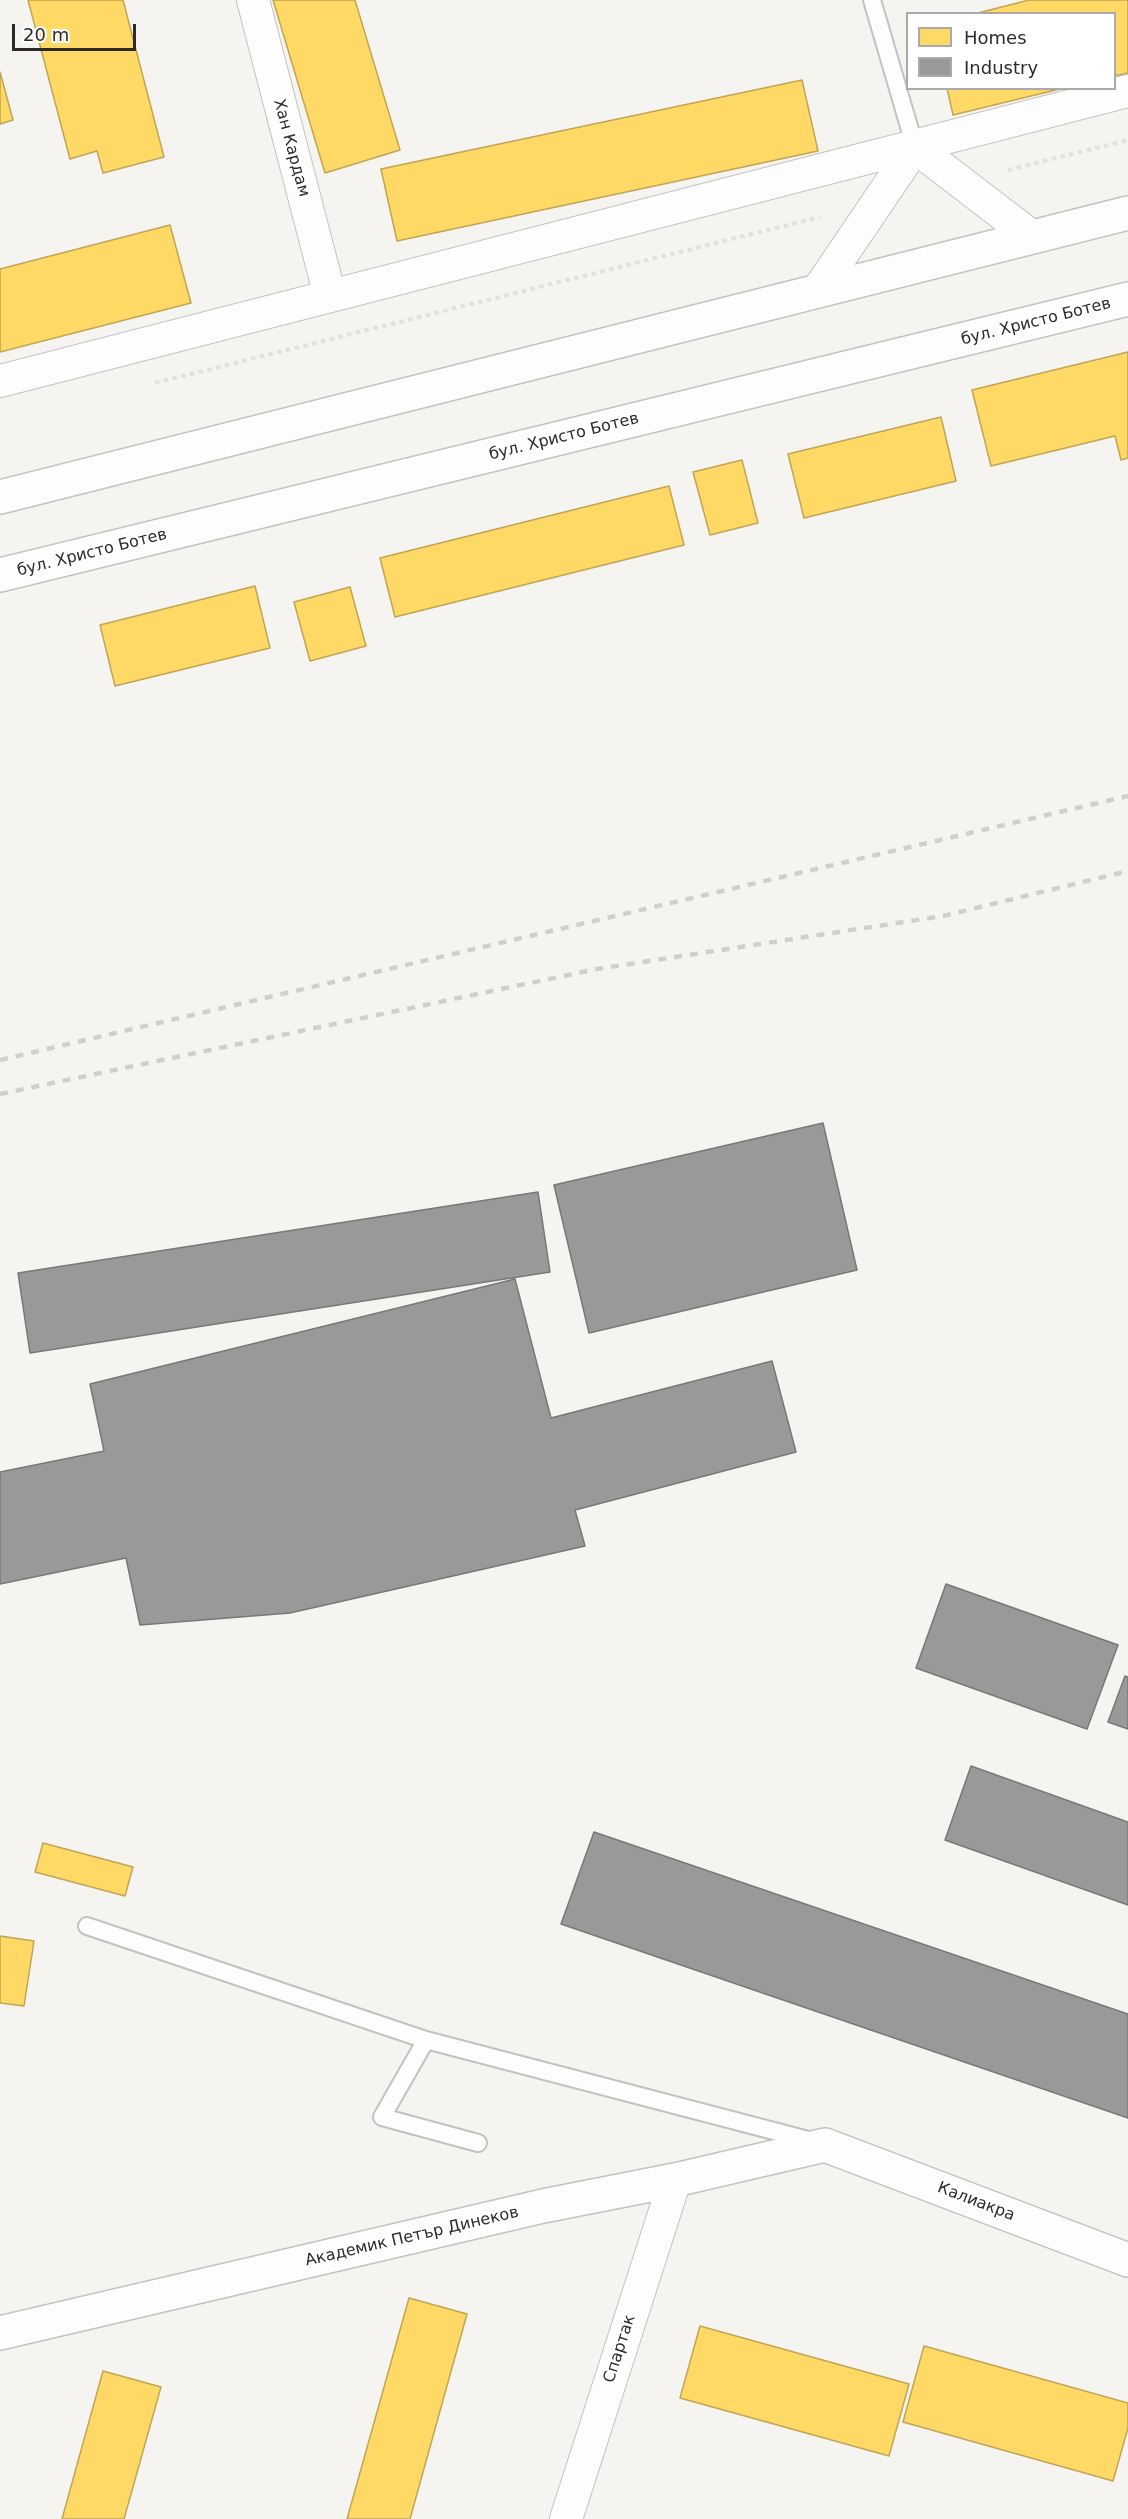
<!DOCTYPE html>
<meta charset="utf-8">
<style>
body{margin:0}
#map{position:relative;width:1128px;height:2519px;overflow:hidden;background:#f6f4f1;font-family:"DejaVu Sans",sans-serif}
canvas{display:block}
.legend{position:absolute;left:906px;top:12px;width:210px;height:78px;box-sizing:border-box;background:#fff;border:2px solid #abaaa9;margin:0;padding:8px 10px;list-style:none;font-size:18px;color:#2c2b29}
.legend li{display:flex;align-items:center;gap:12px;height:30px}
.legend b{width:30px;border:2px solid #abaaa9}
.scale{position:absolute;left:12px;top:24px;width:124px;height:27px;box-sizing:border-box;border:3px solid #2c2b29;border-top:0;padding-left:8px;font-size:18px;line-height:21px;white-space:nowrap;color:#2c2b29;-webkit-text-stroke:4px #fff;paint-order:stroke}
</style>
<div id="map">
<canvas width="1128" height="2519"></canvas>
<ul class="legend">
<li><b style="height:16px;background:#ffd966"></b>Homes</li>
<li><b style="height:16px;background:#999"></b>Industry</li>
</ul>
<div class="scale">20 m</div>
</div>
<script>
const g = document.querySelector('canvas').getContext('2d');
g.lineJoin = 'round';
function fill(path, color) { g.fillStyle = color; g.fill(path, 'evenodd'); }
function trace(path, color, width, dash) { g.strokeStyle = color; g.lineWidth = width; g.lineCap = dash ? 'butt' : 'round'; g.setLineDash(dash || []); g.stroke(path); }
function label(font, color, halo, rows, align = 'center') {
  g.font = font + ' "DejaVu Sans",sans-serif'; g.lineWidth = 6; g.setLineDash([]); g.textBaseline = 'middle'; g.strokeStyle = halo; g.fillStyle = color; for (const [text, x, y, turn = 0] of rows) {
    g.save(); g.translate(x, y); g.rotate((+turn || 0) * Math.PI / 180); g.textAlign = isNaN(turn) ? turn : align; if (halo) g.strokeText(text, 0, 0); g.fillText(text, 0, 0); g.restore();
  }
}
const homes = new Path2D(`
 M28 0H123L164 157 103 173 97 151 70 159Z
 M273 0H355L400 150 325 173Z
 M1029 0H1128V73L1114 76V14H974Z
 M0 72 13 120 0 124Z
 M802 80 818 151 397 241 381 169Z
 M947 88H1064L953 115Z
 M170 225 191 303 0 352V269Z
 M1128 352V458L1121 460 1115 436 991 466 972 390Z
 M941 417 956 481 804 518 788 454Z
 M742 460 758 523 710 535 693 472Z
 M669 486 684 545 395 617 380 558Z
 M255 586 270 648 115 686 100 625Z
 M350 587 366 646 310 661 294 602Z
 M43 1843 133 1867 125 1896 35 1872Z
 M0 1936 34 1941 24 2006 0 2003Z
 M409 2298 467 2314 410 2519H347Z
 M700 2326 909 2384 889 2456 680 2398Z
 M924 2346 1128 2403V2428L1113 2481 903 2422Z
 M103 2371 161 2387 124 2519H62Z`);
const industry = new Path2D(`
 M823 1123 857 1270 589 1333 554 1185Z
 M538 1192 550 1272 30 1353 18 1273Z
 M515 1279 551 1418 772 1361 796 1452 575 1510 585 1546 290 1613 140 1625 126 1558 0 1584V1472L104 1451 90 1384Z
 M946 1584 1118 1645 1087 1729 916 1668Z
 M1125 1676 1128 1677V1729L1108 1722Z
 M971 1766 1128 1822V1905L945 1840Z
 M594 1832 1128 2014V2118L561 1924Z`);
const path = new Path2D(`
 M1008 170 1128 140
 M155 383 820 217`);
const lane = new Path2D(`
 M872 0 915 147
 M87 1926 426 2040 812 2141
 M426 2040 382 2117 478 2143`);
const street = new Path2D(`
 M253 0 330 296
 M818 290 915 147 1031 236
 M0 381 1128 91
 M566 2519 675 2180`);
const secondary = new Path2D(`
 M0 2333 543 2206 675 2180 825 2145 1128 2260`);
const primary = new Path2D(`
 M0 497 1128 213
 M0 575 1128 299`);
const rail = new Path2D(`
 M0 1060 1128 796
 M0 1094 597 969 943 916 1128 871`);
const streetNames = [
 ["Хан Кардам",291,148,75],
 ["бул. Христо Ботев",1036,322,-14],
 ["бул. Христо Ботев",564,437,-14],
 ["бул. Христо Ботев",92,553,-14],
 ["Калиакра",976,2202,21],
 ["Академик Петър Динеков",412,2237,-13],
 ["Спартак",620,2349,-72]
];
fill(homes, '#ffd966');
trace(homes, '#c0a554', 1.5);
fill(industry, '#999');
trace(industry, '#787877', 1.5);
trace(lane, '#c3c2c0', 20);
trace(street, '#c3c2c0', 34);
trace(secondary, '#c3c2c0', 36);
trace(primary, '#c3c2c0', 36);
trace(path, '#e0e0df', 4, [4.5, 4.5]);
trace(lane, '#fefdfd', 16);
trace(street, '#fefdfd', 32);
trace(secondary, '#fefdfd', 33);
trace(primary, '#fefdfd', 33);
trace(rail, '#cfcfce', 4.5, [8, 8]);
label('16px', '#2c2b29', '#fff', streetNames);
</script>
